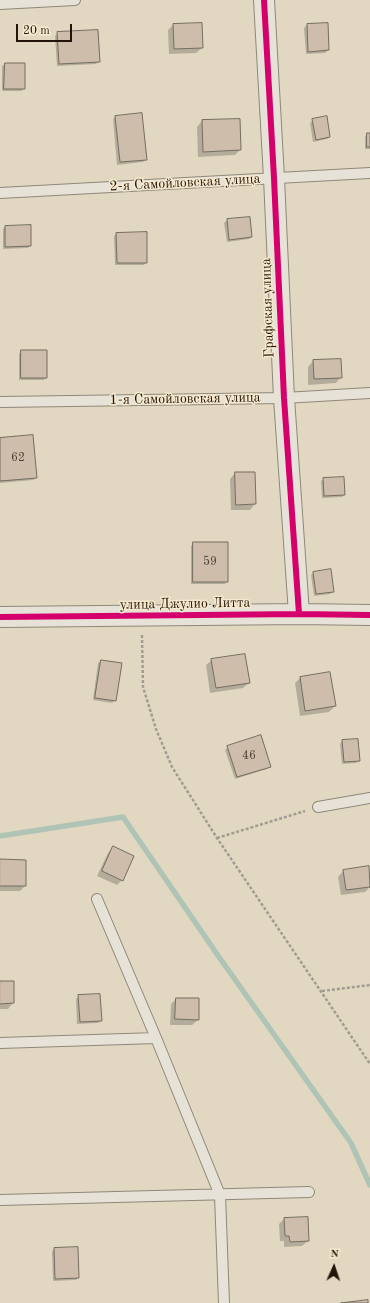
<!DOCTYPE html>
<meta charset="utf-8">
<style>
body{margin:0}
#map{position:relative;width:370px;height:1303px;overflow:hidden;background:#e2d8c1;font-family:"Old Standard TT",serif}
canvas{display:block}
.north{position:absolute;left:314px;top:1247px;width:40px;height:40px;-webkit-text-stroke:3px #f5e9ce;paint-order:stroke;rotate:3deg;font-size:11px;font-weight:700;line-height:16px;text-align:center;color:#231308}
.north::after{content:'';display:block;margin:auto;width:14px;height:18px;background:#231308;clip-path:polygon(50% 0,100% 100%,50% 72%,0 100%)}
.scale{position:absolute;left:16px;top:24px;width:56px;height:18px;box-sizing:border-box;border:2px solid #231308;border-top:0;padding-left:5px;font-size:12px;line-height:14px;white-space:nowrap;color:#231308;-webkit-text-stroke:3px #f5e9ce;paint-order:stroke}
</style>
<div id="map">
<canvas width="370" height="1303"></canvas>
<div class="north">N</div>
<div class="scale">20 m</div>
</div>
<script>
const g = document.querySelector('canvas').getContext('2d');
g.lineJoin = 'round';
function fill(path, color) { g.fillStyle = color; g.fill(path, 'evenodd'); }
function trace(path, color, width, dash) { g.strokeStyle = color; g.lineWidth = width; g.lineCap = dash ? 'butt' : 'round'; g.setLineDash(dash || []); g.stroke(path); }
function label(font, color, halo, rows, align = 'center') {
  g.font = font + ' "Old Standard TT",serif'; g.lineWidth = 3; g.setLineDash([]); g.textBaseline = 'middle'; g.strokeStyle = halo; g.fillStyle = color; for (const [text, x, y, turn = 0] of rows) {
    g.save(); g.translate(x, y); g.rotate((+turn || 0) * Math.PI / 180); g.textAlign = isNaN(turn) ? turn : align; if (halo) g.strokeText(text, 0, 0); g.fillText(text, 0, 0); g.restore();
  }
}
const shadow = new Path2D(`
 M174 24 202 48 196 53 169 54 168 30Z
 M327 24 328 50 325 53 306 54 304 28 307 25Z
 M58 33 99 61 96 64 57 66 55 36Z
 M5 64H24V89L21 91H2V66Z
 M115 117 146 159 143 162 117 165 113 119Z
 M313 120 329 137 327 139 313 142 310 123Z
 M202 121 240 150 235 155 198 157 197 127Z
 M367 134H370V149H365V137Z
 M249 218 251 237 249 239 227 242 224 223 227 220Z
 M5 227 30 246 28 248 3 249V229Z
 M117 234 146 262 144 265H115L114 236Z
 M21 351 46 378 44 380H19V354Z
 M313 361 341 377 336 383 308 385V367Z
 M0 439 36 478 33 480 0 483Z
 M235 473H254L255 504 250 510H231L230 479Z
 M324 479 344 495 342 497 322 498 321 481Z
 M193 543 227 581 225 584H191V546Z
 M313 573 333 591 330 594 314 596 311 575Z
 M212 660 249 683 243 688 210 693 206 665Z
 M101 661 115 700 112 703 93 700 98 663Z
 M300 678 335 706 329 712 300 716 295 683Z
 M342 741 359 761 356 763 342 764 340 744Z
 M228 747 270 766 267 769 235 779 225 750Z
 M114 847 122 880 117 885 97 876 108 853Z
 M0 860 25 886 20 891H0Z
 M368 867 370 887 365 892 341 895 338 877 343 871Z
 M0 982H13V1003L8 1009H0Z
 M79 996 101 1020 98 1023 77 1024 76 999Z
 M176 999 198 1020 192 1025H170L171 1004Z
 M284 1219 308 1241 302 1246 284 1247V1241H280L279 1224Z
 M54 1249 78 1278 76 1280 53 1281 52 1252Z`);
const stream = new Path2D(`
 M0 836 123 817 219 957 351 1143 370 1185`);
const building = new Path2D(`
 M202 23 203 48 174 49 173 24Z
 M328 23 329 50 308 52 307 24Z
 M98 30 100 62 59 64 57 32Z
 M5 63H25V89H4Z
 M142 113 147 160 120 162 115 116Z
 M327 116 330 137 316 140 312 119Z
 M240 119 241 150 203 152 202 120Z
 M367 133H370V147H367Z
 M250 217 252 237 229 240 227 219Z
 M31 225V246L5 247V226Z
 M147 232V263H117L116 233Z
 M21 350H47V378H21Z
 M341 359 342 378 314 379 313 360Z
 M33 435 37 478 0 481V438Z
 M235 472H255L256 504 236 505Z
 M344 477 345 495 324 496 323 478Z
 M193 542H228V582H193Z
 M331 569 334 592 316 594 313 572Z
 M245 654 250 683 216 688 211 659Z
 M101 660 122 663 116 701 95 698Z
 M330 672 336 706 305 711 300 677Z
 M261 735 271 767 237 777 227 746Z
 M358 739 360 761 344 762 342 740Z
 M113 846 134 856 123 881 102 871Z
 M0 859 26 860V886H0Z
 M369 866 370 887 346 890 343 870Z
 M0 981H14V1003L0 1004Z
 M100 994 102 1021 80 1022 78 995Z
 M176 998H199V1020L175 1019Z
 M308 1217 309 1241 290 1242 289 1236H285L284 1218Z
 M78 1247 79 1278 55 1279 54 1248Z
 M368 1300V1303H341Z`);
const path = new Path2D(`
 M142 635 143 687 156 729 172 767 217 838 370 1064
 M217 838 305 811
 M322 991 370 985`);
const service = new Path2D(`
 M0 4 75 0
 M0 193 370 173
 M0 402 284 398 370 393
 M318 807 370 798
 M97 899 156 1038
 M0 1043 156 1038 220 1195 224 1303
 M0 1200 309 1192`);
const minor = new Path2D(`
 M264 0 274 178 284 398 299 614
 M0 617 299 614 370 615`);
const cycleway = new Path2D(`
 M264 0 274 178 284 398 299 614
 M0 617 299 614 370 615`);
const numberNames = [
 ["62",18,458],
 ["59",210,562],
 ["46",249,756]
];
const streetNames = [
 ["2-я Самойловская улица",185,183,-3],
 ["Графская улица",268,308,-92],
 ["1-я Самойловская улица",185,399,-1],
 ["улица Джулио Литта",185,604,-1]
];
fill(shadow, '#0003');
trace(stream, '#b0c4b6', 5.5);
fill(building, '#cebdaa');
trace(building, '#746d60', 1);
trace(service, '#8f8779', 12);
trace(minor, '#8f8779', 22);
trace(path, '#a19c92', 2.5, [3, 2]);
trace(service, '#e7e2d7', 10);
trace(minor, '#e7e2d7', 20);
trace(cycleway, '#d6006c', 6);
label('12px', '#4e3e30', null, numberNames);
label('14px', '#231308', '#f5e9ce', streetNames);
</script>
